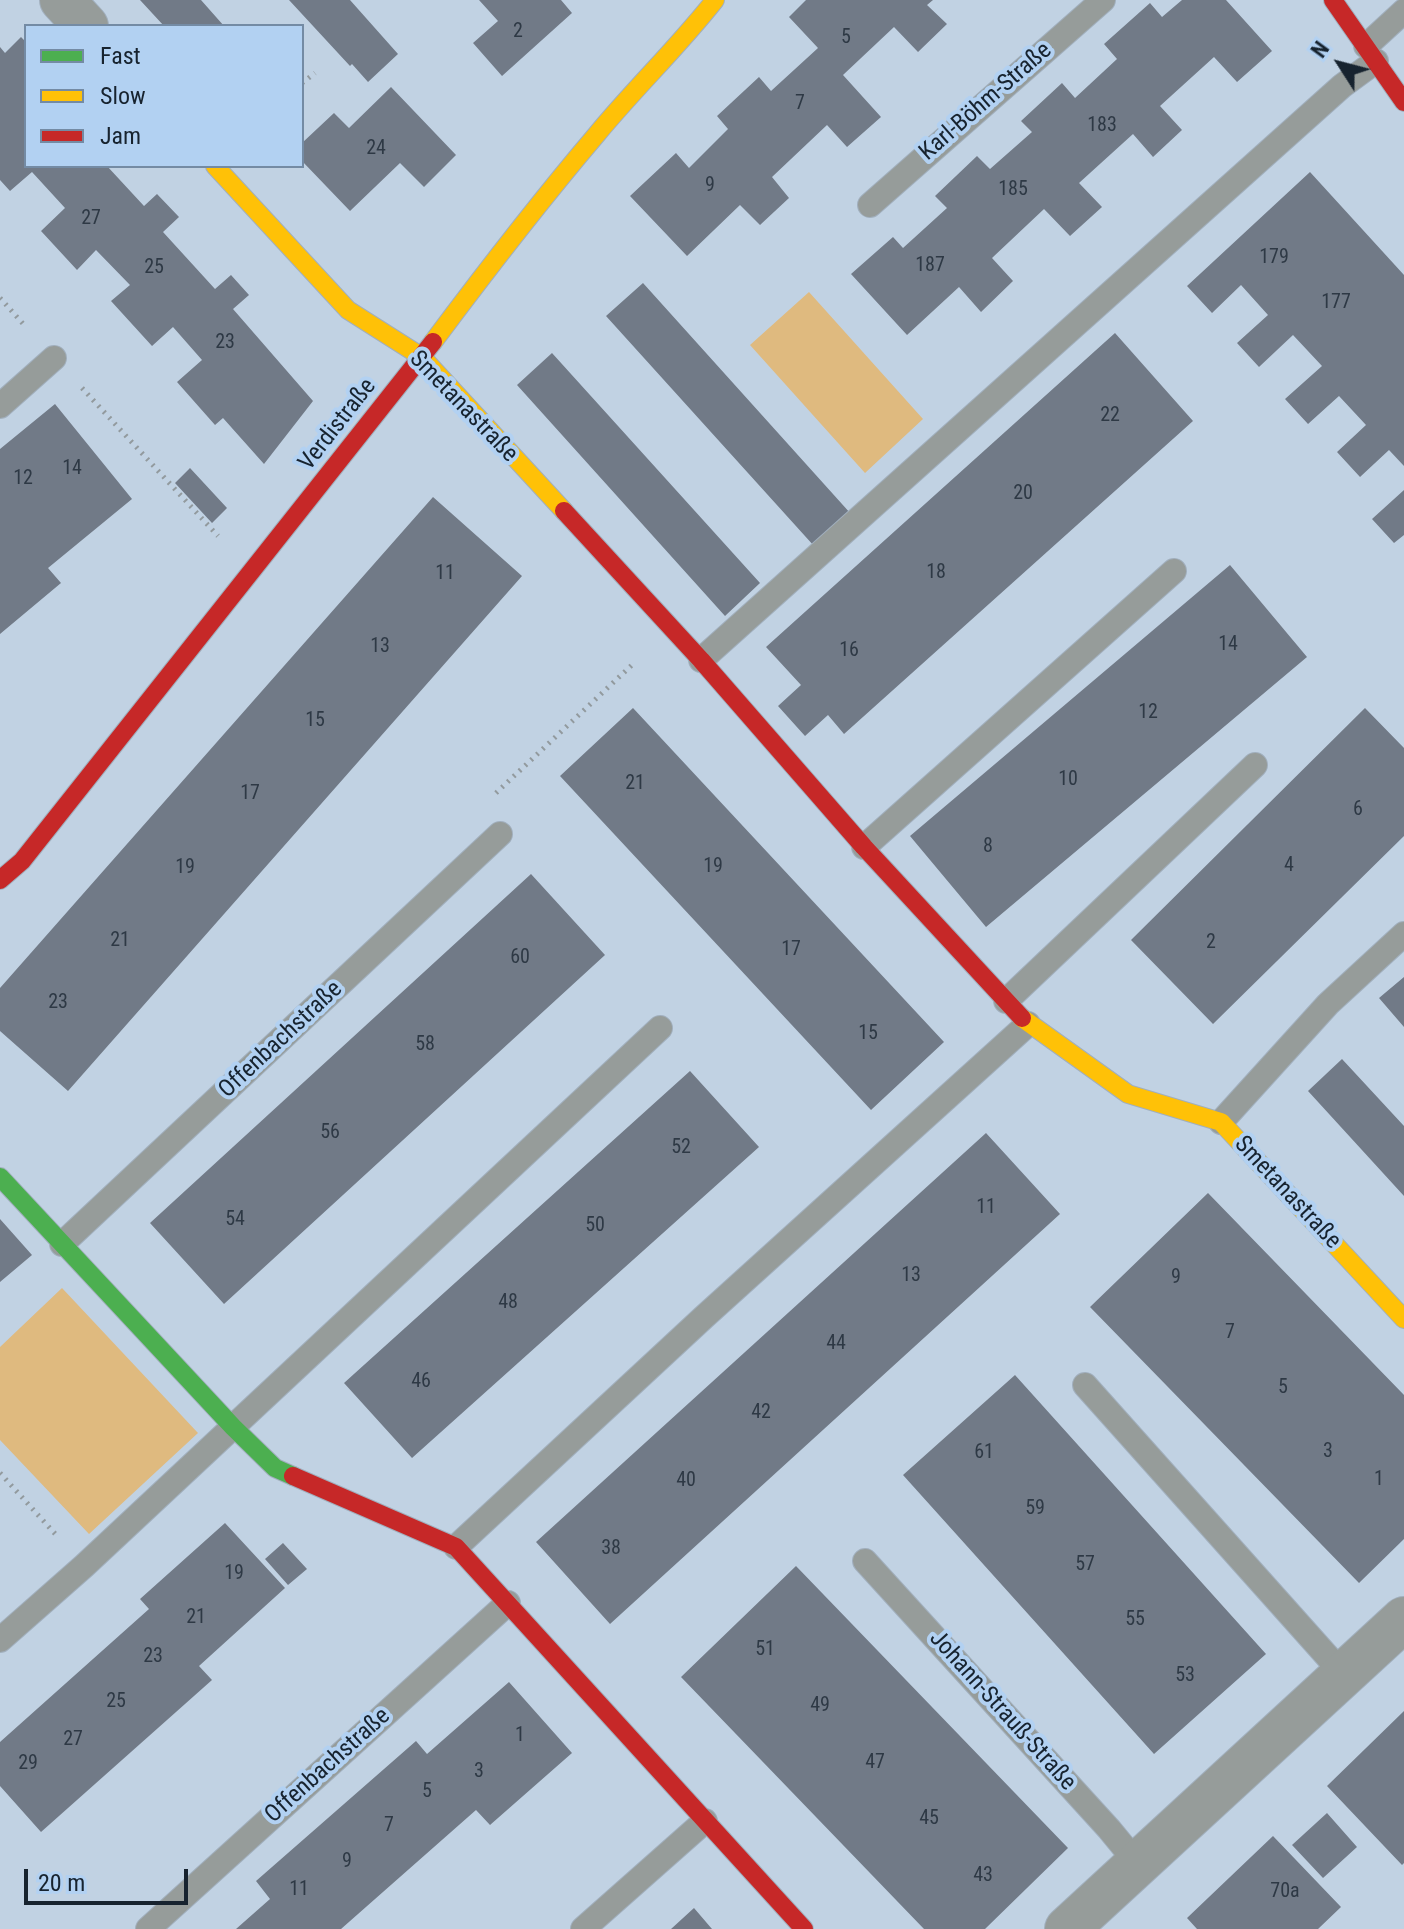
<!DOCTYPE html>
<meta charset="utf-8">
<style>
body{margin:0}
#map{position:relative;width:1404px;height:1929px;overflow:hidden;background:#c1d2e3;font-family:"Roboto Condensed",sans-serif}
canvas{display:block}
.legend{position:absolute;left:24px;top:24px;width:280px;height:144px;box-sizing:border-box;background:#b2d1f2;border:2px solid #748ba4;margin:0;padding:10px 14px;list-style:none;font-size:24px;color:#17232f}
.legend li{display:flex;align-items:center;gap:16px;height:40px}
.legend b{width:40px;border:2px solid #748ba4}
.north{position:absolute;left:1300px;top:24px;width:80px;height:80px;-webkit-text-stroke:6px #b2d1f2;paint-order:stroke;rotate:306deg;font-size:22px;font-weight:700;line-height:32px;text-align:center;color:#17232f}
.north::after{content:'';display:block;margin:auto;width:28px;height:36px;background:#17232f;clip-path:polygon(50% 0,100% 100%,50% 72%,0 100%)}
.scale{position:absolute;left:24px;top:1869px;width:164px;height:36px;box-sizing:border-box;border:4px solid #17232f;border-top:0;padding-left:10px;font-size:24px;line-height:28px;white-space:nowrap;color:#17232f;-webkit-text-stroke:6px #b2d1f2;paint-order:stroke}
</style>
<div id="map">
<canvas width="1404" height="1929"></canvas>
<ul class="legend">
<li><b style="height:10px;background:#4caf50"></b>Fast</li>
<li><b style="height:10px;background:#ffc107"></b>Slow</li>
<li><b style="height:10px;background:#c62828"></b>Jam</li>
</ul>
<div class="north">N</div>
<div class="scale">20 m</div>
</div>
<script>
const g = document.querySelector('canvas').getContext('2d');
g.lineJoin = 'round';
function fill(path, color) { g.fillStyle = color; g.fill(path, 'evenodd'); }
function trace(path, color, width, dash) { g.strokeStyle = color; g.lineWidth = width; g.lineCap = dash ? 'butt' : 'round'; g.setLineDash(dash || []); g.stroke(path); }
function label(font, color, halo, rows, align = 'center') {
  g.font = font + ' "Roboto Condensed",sans-serif'; g.lineWidth = 8; g.setLineDash([]); g.textBaseline = 'middle'; g.strokeStyle = halo; g.fillStyle = color; for (const [text, x, y, turn = 0] of rows) {
    g.save(); g.translate(x, y); g.rotate((+turn || 0) * Math.PI / 180); g.textAlign = isNaN(turn) ? turn : align; if (halo) g.strokeText(text, 0, 0); g.fillText(text, 0, 0); g.restore();
  }
}
const green = new Path2D(`
 M809 292 923 419 865 473 750 345Z
 M62 1288 198 1433 89 1534 0 1440V1347Z`);
const building = new Path2D(`
 M140 0H201L224 26H164Z
 M289 0H350L398 54 368 82 352 64 350 66Z
 M479 0H561L572 13 502 76 473 43 498 21Z
 M806 0H933L927 5 947 24 918 52 894 27 843 75 881 117 847 147 827 125 772 177 789 198 760 225 740 205 687 256 630 196 676 153 689 168 728 129 717 116 759 77 771 91 818 48 789 17Z
 M1182 0H1226L1272 51 1237 82 1214 57 1160 106 1182 130 1153 157 1133 134 1079 183 1102 207 1070 236 1044 209 992 258 1013 281 981 312 959 287 907 335 851 274 893 237 903 248 947 208 935 196 977 156 990 169 1032 132 1021 121 1062 83 1075 98 1117 59 1104 44 1150 3 1162 17Z
 M21 37 26 42V166H107L144 206 157 194 179 217 163 232 215 289 231 275 249 295 233 309 313 401 264 464 223 418 215 425 177 382 202 360 173 327 152 346 111 301 130 285 96 250 77 270 41 231 65 208 32 172 10 191 0 180V47L5 53Z
 M391 87 456 155 424 187 400 163 350 211 302 161V143L334 113 349 128Z
 M1310 172 1404 275V466L1389 450 1360 477 1337 452 1366 425 1339 396 1308 424 1285 399 1322 366 1293 335 1259 367 1237 343 1268 315 1241 285 1212 313 1187 286Z
 M643 283 851 514 814 546 606 316Z
 M1115 333 1193 421 844 734 828 715 805 736 778 706 801 685 766 647Z
 M552 353 760 583 725 616 517 385Z
 M55 404 132 499 48 568 61 583 0 634V449Z
 M190 468 227 508 212 523 175 483Z
 M1404 490V535L1394 543 1372 519Z
 M433 497 522 576 68 1091 0 1031V988Z
 M1230 565 1307 657 986 927 910 836Z
 M633 708 944 1042 871 1110 560 776Z
 M1365 708 1404 748V836L1213 1024 1131 940Z
 M531 874 605 955 224 1304 150 1223Z
 M1404 977V1027L1379 998Z
 M1342 1059 1404 1126V1196L1308 1091Z
 M690 1071 759 1147 412 1458 344 1383Z
 M986 1133 1060 1214 610 1624 536 1542Z
 M1208 1193 1404 1395V1539L1359 1583 1090 1307Z
 M0 1219 32 1255 0 1282Z
 M1015 1375 1266 1654 1154 1754 903 1475Z
 M225 1523 285 1588 199 1666 212 1680 41 1832 0 1786V1742L149 1609 140 1599Z
 M283 1543 307 1569 288 1585 265 1559Z
 M796 1566 1068 1848 985 1929H924L681 1677Z
 M509 1682 572 1753 490 1825 476 1810 341 1929H236L270 1899 256 1881 416 1741 427 1754Z
 M1404 1711V1863L1402 1865 1327 1786Z
 M1327 1813 1357 1847 1323 1878 1292 1845Z
 M1273 1836 1341 1907 1318 1929H1197L1187 1918Z
 M694 1908 712 1929H671Z`);
const path = new Path2D(`
 M302 83 315 73
 M0 298 26 327
 M82 388 218 536
 M496 793 634 663
 M0 1473 58 1537`);
const lane = new Path2D(`
 M1366 46 1404 11
 M870 205 1103 0
 M0 406 54 358
 M701 660 1342 86 1376 61
 M864 847 1174 571
 M1006 1001 1255 765
 M1221 1122 1328 1004 1404 934
 M62 1244 500 834
 M1085 1385 1344 1675
 M456 1547 704 1317 1028 1024
 M865 1561 1109 1829 1137 1863
 M0 1640 84 1566 660 1028
 M148 1929 508 1603
 M583 1929 705 1821`);
const street = new Path2D(`
 M62 0 86 26
 M1067 1929 1404 1619`);
const fast = new Path2D(`
 M0 1177 233 1427 275 1468 293 1476`);
const slow = new Path2D(`
 M215 166 348 310 422 357 564 511
 M433 342C486 271 540 201 597 134 635 88 678 47 715 0
 M1022 1018 1128 1094 1221 1122 1404 1319`);
const jam = new Path2D(`
 M1333 0 1404 102
 M564 511 701 660 864 847 1022 1018
 M0 880 22 861 433 342
 M293 1476 456 1547 804 1929`);
const numberNames = [
 ["2",518,32],
 ["5",846,38],
 ["7",800,104],
 ["183",1102,126],
 ["24",376,149],
 ["9",710,186],
 ["185",1013,190],
 ["27",91,219],
 ["179",1274,258],
 ["187",930,266],
 ["25",154,268],
 ["177",1336,303],
 ["23",225,343],
 ["22",1110,416],
 ["14",72,469],
 ["12",23,479],
 ["20",1023,494],
 ["18",936,573],
 ["11",445,574],
 ["14",1228,645],
 ["13",380,647],
 ["16",849,651],
 ["12",1148,713],
 ["15",315,721],
 ["10",1068,780],
 ["21",635,784],
 ["17",250,794],
 ["6",1358,810],
 ["8",988,847],
 ["4",1289,866],
 ["19",713,867],
 ["19",185,868],
 ["21",120,941],
 ["2",1211,943],
 ["17",791,950],
 ["60",520,958],
 ["23",58,1003],
 ["15",868,1034],
 ["58",425,1045],
 ["56",330,1133],
 ["52",681,1148],
 ["11",986,1208],
 ["54",235,1220],
 ["50",595,1226],
 ["13",911,1276],
 ["9",1176,1278],
 ["48",508,1303],
 ["7",1230,1333],
 ["44",836,1344],
 ["46",421,1382],
 ["5",1283,1388],
 ["42",761,1413],
 ["3",1328,1452],
 ["61",984,1453],
 ["1",1379,1480],
 ["40",686,1481],
 ["59",1035,1509],
 ["38",611,1549],
 ["57",1085,1565],
 ["19",234,1574],
 ["21",196,1618],
 ["55",1135,1620],
 ["51",765,1650],
 ["23",153,1657],
 ["53",1185,1676],
 ["25",116,1702],
 ["49",820,1706],
 ["1",520,1736],
 ["27",73,1740],
 ["47",875,1763],
 ["29",28,1764],
 ["3",479,1772],
 ["5",427,1792],
 ["45",929,1819],
 ["7",389,1826],
 ["9",347,1862],
 ["43",983,1876],
 ["11",299,1890],
 ["70a",1285,1892]
];
const streetNames = [
 ["Karl-Böhm-Straße",986,102,-41],
 ["Smetanastraße",463,407,46],
 ["Verdistraße",338,425,-52],
 ["Offenbachstraße",281,1040,-43],
 ["Smetanastraße",1287,1193,47],
 ["Johann-Strauß-Straße",1002,1711,48],
 ["Offenbachstraße",328,1766,-42]
];
fill(green, '#dfba7f');
fill(building, '#717a87');
trace(lane, '#a1afbd', 26);
trace(street, '#a1afbd', 46);
trace(fast, '#a1afbd', 20);
trace(slow, '#a1afbd', 20);
trace(jam, '#a1afbd', 20);
trace(path, '#929a9e', 5, [2, 6]);
trace(lane, '#969c9a', 24);
trace(street, '#969c9a', 44);
trace(fast, '#4caf50', 18);
trace(slow, '#ffc107', 18);
trace(jam, '#c62828', 18);
label('20px', '#2e3945', null, numberNames);
label('24px', '#17232f', '#b2d1f2', streetNames);
</script>
